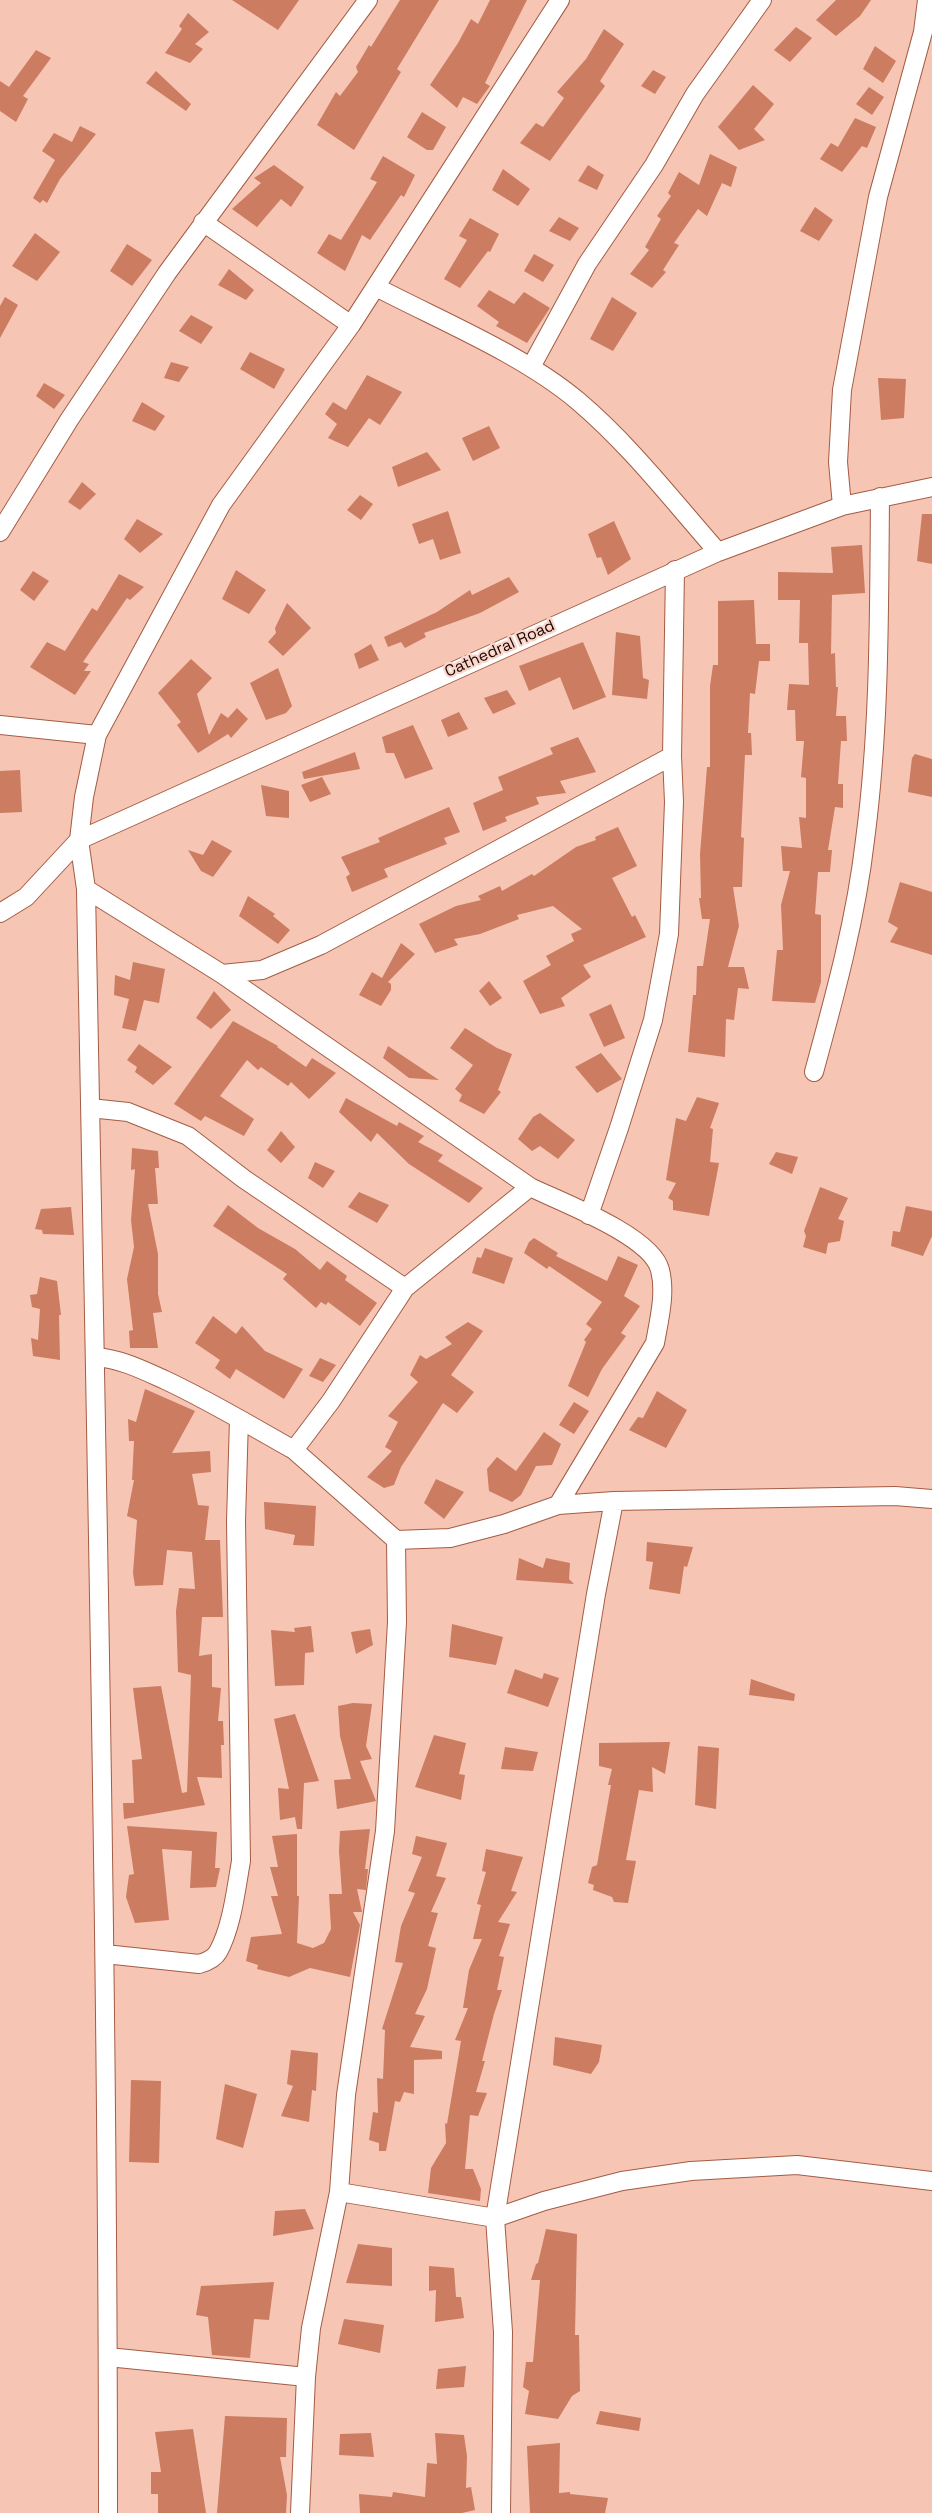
<!DOCTYPE html>
<style>
body{margin:0}
canvas{display:block;background:#f6c5b4}
</style>
<canvas width="932" height="2513"></canvas>
<script>
const g = document.querySelector('canvas').getContext('2d');
g.lineJoin = 'round';
function fill(path, color) { g.fillStyle = color; g.fill(path, 'evenodd'); }
function trace(path, color, width, dash) { g.strokeStyle = color; g.lineWidth = width; g.lineCap = dash ? 'butt' : 'round'; g.setLineDash(dash || []); g.stroke(path); }
function label(font, color, halo, rows, align = 'center') {
  g.font = font + ' "Space Grotesk",sans-serif'; g.lineWidth = 4.5; g.setLineDash([]); g.textBaseline = 'middle'; g.strokeStyle = halo; g.fillStyle = color; for (const [text, x, y, turn = 0] of rows) {
    g.save(); g.translate(x, y); g.rotate((+turn || 0) * Math.PI / 180); g.textAlign = isNaN(turn) ? turn : align; if (halo) g.strokeText(text, 0, 0); g.fillText(text, 0, 0); g.restore();
  }
}
const building = new Path2D(`
 M232 0H299L278 30Z
 M400 0H439L397 69 401 72 354 150 317 125 336 92 340 96 358 72 356 67 369 45 371 47Z
 M490 0H527L485 83 490 86 477 104 463 97 457 108 430 85 458 43 471 19 478 24Z
 M836 0H871L860 16 836 36 816 20Z
 M188 13 209 32 195 44 203 49 190 63 165 53 182 29 179 26Z
 M796 27 812 38 790 62 774 50Z
 M604 29 624 44 600 81 605 86 550 161 520 143 536 123 543 127 564 98 557 92 586 59Z
 M875 46 896 61 883 83 863 69Z
 M36 50 51 58 23 96 28 99 16 122 0 111V81L9 87Z
 M653 70 666 77 655 94 641 86Z
 M156 71 191 104 186 111 146 83Z
 M753 85 774 104 754 129 765 140 739 150 718 127Z
 M869 87 884 97 872 115 856 104Z
 M422 112 446 127 433 150H427L407 137Z
 M855 118 876 127 867 148 862 146 842 172 820 159 831 143 838 147Z
 M80 126 96 134 60 179 47 203 43 200 40 203 33 198 55 160 42 151 54 133 72 142Z
 M710 154 737 167 731 187 722 183 707 216 698 209 674 243 679 245 663 270 666 272 652 288 630 274 649 250 645 247 661 219 657 216 671 196 668 193 679 172 699 185Z
 M383 156 415 175 404 197 401 195 370 240 362 235 345 271 317 253 329 234 341 240 377 182 370 179Z
 M274 165 304 187 291 207 281 199 257 227 232 209 261 183 254 178Z
 M588 165 604 175 597 190 578 181Z
 M503 169 530 189 518 206 492 190Z
 M815 207 833 220 819 241 800 231Z
 M559 217 579 228 570 241 549 231Z
 M470 218 499 234 490 252 488 251 460 288 444 279 467 240 459 236Z
 M35 233 60 252 37 281 12 266Z
 M127 244 152 260 132 286 110 271Z
 M534 254 554 265 543 282 524 271Z
 M229 269 254 290 246 300 218 285Z
 M489 290 514 304 524 292 550 308 527 343 496 326 499 322 477 306Z
 M5 297 18 305 0 338V306Z
 M612 297 637 313 613 351 590 339Z
 M191 315 213 327 201 344 179 331Z
 M250 352 285 369 274 389 240 369Z
 M171 362 189 367 179 382 164 378Z
 M367 375 402 392 380 425 369 418 348 447 328 438 337 424 325 414 333 402 346 410Z
 M878 378 906 379 904 418 881 420Z
 M44 383 65 395 54 409 36 396Z
 M142 402 165 416 155 431 132 421Z
 M489 426 500 448 473 461 462 438Z
 M427 452 441 470 398 487 392 467Z
 M82 482 96 494 80 510 68 502Z
 M360 495 373 504 361 520 347 510Z
 M448 511 461 553 440 560 433 539 419 544 412 524Z
 M922 514H932V564L917 561Z
 M137 519 163 534 140 553 124 539Z
 M614 521 631 559 608 575 601 557 597 558 588 534Z
 M862 545 865 593 832 595 831 654 835 653 836 687H838L836 716H846L847 741H841L838 784H843V808L835 807 828 850H832L830 872H818L815 914 821 915V982L815 1003 772 1001 777 950H783L781 905 790 871H783L781 846 802 848 799 817 806 818V778L801 777 804 741H796L795 710H787L789 684 809 685 808 643H799L800 600H778V572L833 573 831 547Z
 M236 570 266 590 249 614 222 599Z
 M33 571 49 581 34 601 20 590Z
 M119 574 144 587 130 600 127 598 83 662 89 664 84 671H91L75 695 30 667 47 642 65 651 92 608 97 611Z
 M509 577 519 592 480 613 424 633 426 637 405 648 401 642 388 647 384 637 437 612 470 590 472 595Z
 M754 600 756 644H770V661H759L755 694 750 693 748 733H751L752 755H745L741 837 744 838 742 887H733L739 926 728 967H744L749 989 738 988 734 1020 726 1019 725 1057 688 1052 693 995H696L697 966H703L710 919H702L699 898H701L700 854 707 767H710V686L713 665H718V601Z
 M287 603 311 628 283 656 268 642 276 633 275 628Z
 M616 632 640 636 643 678 649 680 647 699 612 695Z
 M583 642 606 697 573 710 560 677 529 691 519 666Z
 M371 644 379 660 359 669 354 654Z
 M191 659 212 678 197 694 209 735 221 713 228 718 237 708 248 719 231 738 228 734 198 753 177 725 181 722 158 693Z
 M278 668 292 706 286 713 266 720 250 683Z
 M507 690 516 704 493 714 484 698Z
 M459 712 468 729 448 737 441 720Z
 M413 725 433 769 405 779 394 753H386L382 737Z
 M578 737 596 772 560 781 566 793 536 797 539 804 505 817 507 821 483 831 473 803 503 790 498 777 553 754 550 748Z
 M355 752 360 769 304 779 302 772Z
 M915 754 932 759V797L908 792 912 758Z
 M20 770 22 812 0 813V771Z
 M322 777 331 794 310 802 301 785Z
 M261 785 289 791V818L266 816Z
 M449 807 460 832 444 838 447 844 384 869 388 877 352 892 346 877 350 874 341 857 380 842 378 838Z
 M618 827 637 866 612 878 632 917 635 915 646 937 583 965 591 977 561 998 565 1006 540 1014 523 981 551 965 546 956 574 941 571 934 582 929 553 906 517 915 519 919 480 934 454 939 458 945 435 953 419 924 456 906 481 900 478 896 500 886 502 891 532 874 534 876 576 847 596 840 595 837Z
 M212 840 232 851 213 877 201 871 188 850 203 855Z
 M900 882 932 892V955L890 942 898 928 888 922Z
 M248 896 275 914 273 916 290 930 278 944 239 916Z
 M401 943 415 954 388 982 391 984V990L381 1006 359 995 372 972 382 978Z
 M133 962 165 969 159 1003 144 1000 136 1031 122 1028 129 999 114 995 115 975 130 980Z
 M489 981 502 998 490 1006 479 991Z
 M214 991 231 1010 211 1029 196 1018Z
 M611 1004 625 1038 604 1047 589 1014Z
 M233 1021 278 1046 277 1047 306 1067 312 1058 336 1073 309 1099 291 1082 288 1086 261 1067 258 1070 247 1060 220 1096 254 1119 244 1136 205 1116 201 1121 174 1104Z
 M465 1028 497 1048 512 1054 498 1090 501 1092 484 1114 459 1101 462 1095 455 1089 473 1065 450 1048Z
 M139 1044 172 1067 153 1085 135 1072 137 1067 127 1060Z
 M388 1046 439 1080 409 1078 383 1058Z
 M601 1053 622 1079 597 1093 575 1067Z
 M697 1097 719 1103 710 1128 713 1129 710 1162 719 1163 709 1216 673 1210V1201L668 1198 676 1183 666 1180 676 1118 686 1121Z
 M346 1098 397 1126 399 1122 424 1136 418 1142 443 1155 438 1161 483 1188 469 1203 409 1164 377 1133 371 1142 339 1112Z
 M540 1113 575 1140 558 1159 540 1146 532 1151 518 1139 533 1117Z
 M281 1131 295 1147 281 1163 267 1150Z
 M132 1148 158 1151 159 1168H155L158 1204H148L158 1254V1294L162 1312 153 1313 158 1348H130L129 1331 133 1330 127 1279 134 1247 131 1220 135 1169 131 1170Z
 M776 1152 798 1157 792 1174 769 1164Z
 M315 1162 335 1171 323 1188 308 1178Z
 M820 1187 848 1198 838 1219 844 1221 840 1241 828 1243 826 1254 803 1247 806 1236 804 1231Z
 M359 1192 389 1205 377 1223 348 1207Z
 M228 1205 258 1228 295 1249 320 1270 327 1261 347 1276 345 1280 377 1303 360 1326 328 1302 326 1305 321 1302 316 1308 283 1279 287 1274 213 1226Z
 M906 1206 932 1211V1236L923 1256 891 1246 893 1231 900 1232Z
 M71 1207 74 1235 43 1234 42 1230 35 1229 41 1209Z
 M534 1238 558 1253 556 1256 607 1281 618 1256 638 1265 624 1296 640 1306 621 1333 626 1336 602 1369 588 1397 568 1386 586 1342 584 1340 592 1329 586 1324 602 1302 549 1266 547 1269 524 1253 529 1242Z
 M485 1248 513 1258 504 1284 472 1273 477 1257 481 1258Z
 M40 1277 57 1281 61 1315H59L60 1360 33 1356 31 1338 38 1340 40 1309 32 1307 30 1295 37 1294Z
 M213 1316 236 1334 242 1326 265 1351 303 1369 284 1399 236 1369 230 1379 215 1368 220 1360 195 1343Z
 M468 1322 483 1331 451 1375 474 1392 457 1413 443 1403 401 1467 394 1485 384 1488 367 1477 392 1451 385 1447 398 1422 388 1416 418 1382 410 1375 420 1355 426 1359 452 1344 445 1337Z
 M320 1358 336 1365 323 1382 309 1376Z
 M145 1389 195 1411 172 1453 210 1451 211 1472 192 1474 198 1505 209 1506 205 1540H220L223 1617H202L199 1656 212 1654V1687L221 1688 218 1721H223L224 1745H221L222 1778 197 1777 205 1805 124 1819 123 1803H134L132 1760 142 1759 133 1688 161 1686 182 1793 187 1792 191 1675 178 1672 176 1611 179 1588 195 1589 192 1552 167 1550 163 1585 135 1586 133 1573 137 1520 127 1516 134 1480H132L134 1441H129L128 1419 136 1422Z
 M657 1391 687 1410 666 1448 629 1430 638 1417 643 1418Z
 M574 1402 589 1411 574 1434 559 1425Z
 M544 1432 561 1444 552 1465 536 1466 521 1495 512 1502 489 1491 487 1469 497 1457 516 1471Z
 M436 1479 464 1492 444 1519 424 1503Z
 M264 1502 316 1506 314 1546 293 1545 295 1535 265 1529Z
 M647 1542 693 1547 687 1567 684 1566 680 1594 649 1589 653 1562 646 1561Z
 M519 1558 543 1568 546 1558 570 1563 569 1579 574 1584 516 1580Z
 M452 1624 503 1637 496 1665 449 1657Z
 M311 1626 314 1652 305 1653 304 1685 275 1686 271 1630 295 1632 294 1628Z
 M370 1629 373 1645 356 1654 351 1632Z
 M515 1669 542 1679 544 1673 559 1678 548 1707 507 1693Z
 M751 1679 795 1694 794 1701 749 1695Z
 M353 1703 372 1704 366 1746 372 1759 360 1761 376 1801 337 1809 334 1780 351 1779 340 1736 338 1706Z
 M295 1714 319 1781 304 1783 302 1829H297L295 1817 280 1820 278 1788 289 1789 274 1719Z
 M434 1735 466 1743 459 1774 465 1775 461 1800 415 1787Z
 M670 1742 665 1774 652 1767 653 1792 639 1790 626 1860 636 1861 628 1903 614 1902 612 1897 593 1890 594 1885 588 1883 592 1867 597 1865 611 1785H608L612 1769 599 1766V1743Z
 M698 1746 719 1748 716 1809 695 1805Z
 M505 1747 538 1752 533 1771 501 1769Z
 M127 1826 217 1832 215 1868H220L216 1887 190 1888 192 1851 162 1849 169 1920 135 1923 126 1897 129 1875 134 1874Z
 M370 1829 365 1869H368L366 1890 357 1889 362 1912H353L360 1925 350 1977 310 1968 289 1977 257 1969 258 1965 246 1961 251 1937 282 1934 271 1896H278L270 1867H278L272 1836 297 1834V1896H299L297 1943 313 1948 324 1943 331 1929 329 1894H342L339 1851 340 1831Z
 M416 1836 447 1843 436 1876 446 1878 431 1912 438 1913 428 1946 436 1948 427 1989 415 2014 425 2016 410 2047 442 2051V2059L414 2060V2094L404 2092 400 2102 395 2101 386 2151H379V2143L369 2140 373 2112 378 2113 377 2078 383 2079 385 2030 382 2029 403 1963 395 1962 401 1926 415 1893 408 1891 422 1857 412 1854Z
 M486 1849 523 1857 511 1891 517 1892 498 1922 510 1924 499 1956 504 1957 497 1990H502L494 2014 482 2061H485L476 2092 487 2093 478 2116 470 2115 465 2169H473L481 2189 480 2201 428 2193 431 2168 446 2143 445 2123 447 2124 461 2041 455 2040 468 2008H463L469 1970 482 1939H473L481 1905 477 1904 486 1872 482 1871Z
 M555 2037 602 2045 599 2062 591 2074 553 2065Z
 M291 2050 318 2053 316 2091 312 2090 309 2122 281 2116 293 2086 287 2084Z
 M131 2080 161 2081 159 2163 129 2162Z
 M225 2084 257 2094 243 2148 216 2139Z
 M305 2209 314 2229 273 2236 275 2211Z
 M546 2229 577 2234 575 2335H579L580 2391 572 2396 558 2419 525 2414 529 2391 523 2387 526 2362H533L540 2280H531L536 2264 538 2263Z
 M358 2244 392 2248V2286L346 2283Z
 M429 2266 454 2268 456 2297H461L464 2318 435 2322 436 2290 429 2291Z
 M274 2282 269 2320 254 2319 250 2358 212 2355 208 2317 196 2315 201 2286Z
 M344 2319 384 2325 380 2353 338 2344Z
 M466 2366 464 2387 436 2389 438 2369Z
 M600 2411 641 2418 639 2431 596 2424Z
 M225 2416 287 2418 286 2457H280L287 2495 286 2513H217Z
 M193 2429 206 2513H158V2494H151V2472H161L155 2432Z
 M371 2433 374 2457 339 2455 340 2434Z
 M435 2433 464 2435 467 2456 466 2488 471 2487 475 2510 462 2513H360L359 2494 392 2497 393 2492 425 2497 427 2463 437 2464Z
 M560 2443 559 2493 570 2492V2494L608 2498 605 2513H530L527 2446Z`);
const street = new Path2D(`
 M203 222 351 325
 M376 287C441 321 522 354 578 401 630 445 673 501 718 552
 M531 367 587 264 654 165 695 94 762 0
 M842 506 838 462 842 390 878 197 923 32 927 0
 M0 532 69 420 167 273 368 0
 M0 725 97 735
 M86 889 222 974 530 1187 405 1288 244 1179 188 1136 128 1112 90 1108
 M0 913 26 897 79 840 718 552 842 506 932 487
 M222 974 262 970 321 945 672 756
 M814 1072C835 995 856 919 865 840 880 727 879 611 880 497
 M589 1215 619 1128 653 1020 669 934 674 802 672 756 675 570
 M96 1357C121 1359 143 1370 165 1380 210 1401 251 1426 294 1450L331 1401 405 1288
 M294 1450 396 1540 450 1538 504 1524 558 1505 655 1343C659 1320 666 1293 660 1270 652 1236 561 1202 530 1187
 M558 1505 614 1501 895 1496 932 1499
 M396 1540 397 1622 385 1831 346 2095 339 2192 495 2218 596 1594 614 1501
 M105 1954 199 1964C206 1962 214 1959 218 1952 232 1927 236 1889 241 1861L236 1521 239 1419
 M108 2357 306 2377 311 2328 339 2192
 M108 2513C108 1972 96 1430 86 889L79 840 84 797 97 735 221 505 351 325 560 0
 M300 2513 306 2377
 M501 2513 503 2332 495 2218 544 2201 622 2181 691 2171 797 2165 932 2181`);
const streetNames = [
 ["Cathedral Road",500,649,-24]
];
fill(building, '#cc7c61');
trace(street, '#a45c44', 20);
trace(street, '#fff', 18);
label('16px', '#200500', '#f8d6cb', streetNames);
</script>
